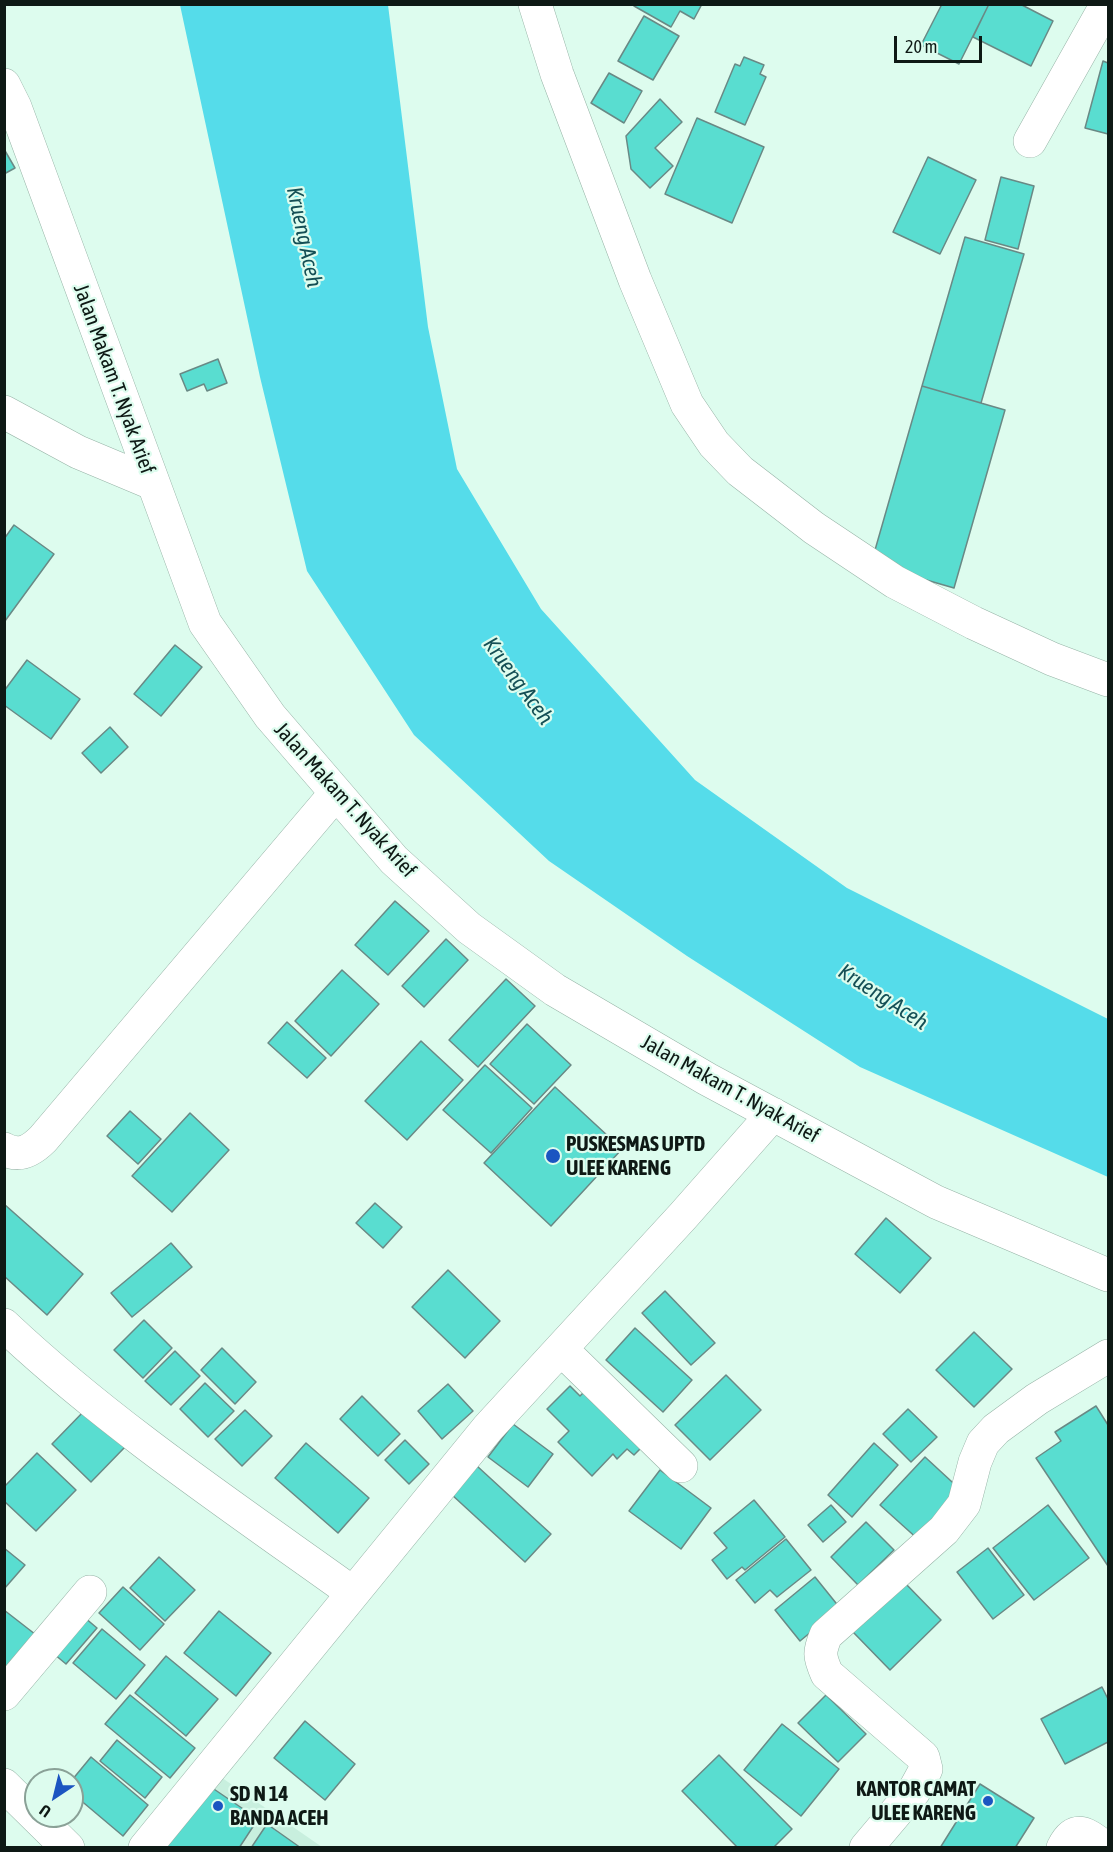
<!DOCTYPE html>
<style>
body{margin:0}
#map{position:relative;width:1113px;height:1852px;overflow:hidden;background:#ddfcee;font-family:"Asap Condensed",sans-serif}
canvas{display:block}
.frame{position:absolute;inset:0;border:6px solid #0e1915;pointer-events:none}
.north{position:absolute;left:24px;top:1768px;width:60px;height:60px;box-sizing:border-box;background:#ddfcee;border:2px solid #8aa197;border-radius:50%;rotate:215deg;font-size:16px;font-weight:700;line-height:24px;text-align:center;color:#0e1915}
.north::after{content:'';display:block;margin:auto;width:21px;height:27px;background:#1b55c1;clip-path:polygon(50% 0,100% 100%,50% 72%,0 100%)}
.scale{position:absolute;left:894px;top:36px;width:88px;height:27px;box-sizing:border-box;border:3px solid #0e1915;border-top:0;padding-left:8px;font-size:18px;line-height:21px;white-space:nowrap;color:#0e1915;-webkit-text-stroke:4px #ddfcee;paint-order:stroke}
</style>
<div id="map">
<canvas width="1113" height="1852"></canvas>
<div class="frame"></div>
<div class="north">U</div>
<div class="scale">20 m</div>
</div>
<script>
const g = document.querySelector('canvas').getContext('2d');
g.lineJoin = 'round';
function fill(path, color) { g.fillStyle = color; g.fill(path, 'evenodd'); }
function trace(path, color, width, dash) { g.strokeStyle = color; g.lineWidth = width; g.lineCap = dash ? 'butt' : 'round'; g.setLineDash(dash || []); g.stroke(path); }
function label(font, color, halo, rows, align = 'center') {
  g.font = font + ' "Asap Condensed",sans-serif'; g.lineWidth = 4.5; g.setLineDash([]); g.textBaseline = 'middle'; g.strokeStyle = halo; g.fillStyle = color; for (const [text, x, y, turn = 0] of rows) {
    g.save(); g.translate(x, y); g.rotate((+turn || 0) * Math.PI / 180); g.textAlign = isNaN(turn) ? turn : align; if (halo) g.strokeText(text, 0, 0); g.fillText(text, 0, 0); g.restore();
  }
}
const built = new Path2D(`
 M202 1764 322 1847 143 1848Z`);
const water = new Path2D(`
 M180 5H388L428 327 457 469 541 609 695 780 847 888 1108 1019V1177L860 1067 687 956 549 861 414 735 307 571 260 377Z`);
const building = new Path2D(`
 M635 4H702L694 19 680 11 671 27 634 6Z
 M942 4H989L959 64 921 45Z
 M989 4H1020L1053 21 1031 66 973 37Z
 M644 16 679 36 653 80 618 61Z
 M744 57 764 65 760 74 766 77 745 125 715 112 735 64 740 66Z
 M1103 61 1108 63V134L1085 128Z
 M609 73 642 91 624 123 591 103Z
 M660 99 682 122 655 148 673 166 650 188 631 169 626 136Z
 M697 118 764 147 732 223 665 194Z
 M4 149 15 168 4 174Z
 M928 157 976 180 940 254 893 232Z
 M1001 177 1034 186 1018 249 985 240Z
 M965 237 1024 254 981 403 922 386Z
 M218 359 227 383 207 391 204 384 187 391 180 374Z
 M922 386 1005 410 954 588 871 564Z
 M14 525 54 554 5 621 4 539Z
 M175 645 202 667 161 716 134 694Z
 M27 660 80 699 51 739 4 705V691Z
 M110 727 128 747 101 773 82 753Z
 M395 901 429 931 388 975 355 945Z
 M446 939 468 960 424 1007 402 986Z
 M342 970 379 1004 331 1056 295 1021Z
 M506 979 535 1006 478 1067 449 1040Z
 M287 1022 326 1058 307 1078 268 1043Z
 M527 1024 571 1065 534 1104 490 1064Z
 M421 1041 463 1080 407 1140 365 1101Z
 M485 1065 532 1108 491 1153 443 1110Z
 M555 1087 622 1149 551 1226 484 1163Z
 M130 1111 161 1139 138 1164 107 1136Z
 M190 1113 229 1150 172 1212 132 1176Z
 M375 1203 402 1227 383 1248 356 1223Z
 M4 1204 83 1274 47 1315 4 1276Z
 M886 1218 931 1258 900 1293 855 1254Z
 M171 1243 192 1267 132 1317 111 1293Z
 M448 1270 500 1321 465 1358 412 1307Z
 M665 1291 715 1343 691 1365 642 1313Z
 M144 1320 172 1348 143 1378 114 1350Z
 M635 1328 692 1380 663 1412 606 1360Z
 M974 1332 1012 1369 974 1407 936 1370Z
 M222 1348 256 1382 235 1404 201 1370Z
 M175 1351 200 1376 171 1405 145 1381Z
 M726 1375 761 1410 710 1460 675 1425Z
 M205 1383 234 1411 208 1437 180 1409Z
 M448 1384 473 1411 442 1439 418 1411Z
 M592 1384 649 1440 634 1455 627 1449 617 1459 613 1454 592 1476 558 1442 569 1431 547 1409 570 1386 580 1396Z
 M362 1396 400 1434 378 1456 340 1419Z
 M1096 1406 1108 1425V1566L1036 1458 1061 1441 1055 1432Z
 M86 1409 125 1447 91 1482 52 1444Z
 M908 1409 937 1437 911 1462 883 1434Z
 M245 1410 272 1436 242 1466 215 1439Z
 M513 1424 553 1454 528 1487 488 1457Z
 M405 1440 429 1464 409 1484 385 1460Z
 M306 1443 369 1498 338 1533 275 1478Z
 M874 1443 898 1465 852 1517 828 1495Z
 M37 1453 76 1490 36 1531 4 1501V1487Z
 M925 1457 964 1493 920 1541 880 1505Z
 M477 1466 551 1534 525 1562 451 1494Z
 M660 1470 711 1508 681 1549 629 1511Z
 M754 1500 785 1537 745 1570 742 1567 727 1579 712 1560 727 1548 714 1533Z
 M831 1505 846 1522 823 1542 808 1525Z
 M1048 1505 1089 1558 1034 1600 993 1548Z
 M866 1522 894 1550 858 1585 831 1557Z
 M786 1539 811 1570 777 1597 770 1590 755 1603 736 1580Z
 M4 1548 25 1565 4 1589Z
 M988 1548 1024 1595 993 1619 957 1572Z
 M159 1557 195 1590 165 1621 130 1588Z
 M815 1577 840 1608 800 1641 775 1610Z
 M904 1582 941 1620 890 1670 853 1632Z
 M123 1587 164 1624 140 1650 99 1613Z
 M4 1610 40 1638 4 1682Z
 M219 1611 271 1653 236 1696 184 1653Z
 M78 1612 97 1628 66 1664 48 1649Z
 M102 1629 145 1665 116 1699 73 1663Z
 M166 1656 218 1699 186 1736 135 1693Z
 M1102 1687 1108 1699V1742L1065 1764 1041 1719Z
 M130 1695 195 1748 170 1778 105 1724Z
 M826 1695 866 1734 838 1762 798 1723Z
 M305 1721 355 1764 325 1800 274 1758Z
 M782 1724 839 1769 801 1816 744 1770Z
 M117 1740 162 1777 145 1798 100 1761Z
 M719 1755 792 1829 773 1848H738L682 1791Z
 M91 1757 148 1805 123 1836 72 1793V1780Z
 M202 1781 258 1819 239 1848H156Z
 M980 1784 1034 1818 1015 1848H940Z
 M267 1824 301 1848H251Z`);
const minor = new Path2D(`
 M535 4 557 74 635 280 687 404 714 444 740 471 814 528 895 582 974 623 1052 659 1108 680
 M4 85 15 107 205 623 270 716 394 860 469 928 555 990 707 1079 936 1202 1108 1275
 M1030 141 1107 4
 M4 412 78 452 152 483
 M4 1149C20 1158 32 1150 43 1139L336 793
 M4 1325C109 1424 236 1509 353 1593
 M561 1349 681 1466
 M4 1694 90 1592
 M4 1785 68 1848
 M145 1848 488 1428 683 1216 773 1114
 M866 1848 914 1791 926 1769 923 1757 827 1674C819 1656 819 1652 826 1635L944 1530 964 1504 975 1462 983 1443 996 1429 1037 1399 1108 1356
 M1063 1848C1076 1822 1088 1836 1106 1848`);
const markers = [
 [553,1156,8,"#1b55c1"],
 [988,1801,6,"#1b55c1"],
 [218,1806,6,"#1b55c1"]
];
const streetNames = [
 ["Jalan Makam T. Nyak Arief",114,379,70],
 ["Jalan Makam T. Nyak Arief",345,800,48],
 ["Jalan Makam T. Nyak Arief",730,1089,29]
];
const poiNames = [
 ["PUSKESMAS UPTD",566,1144],
 ["ULEE KARENG",566,1168],
 ["KANTOR CAMAT",976,1789,"right"],
 ["ULEE KARENG",976,1813,"right"],
 ["SD N 14",230,1794],
 ["BANDA ACEH",230,1818]
];
const waterNames = [
 ["Krueng Aceh",304,237,78],
 ["Krueng Aceh",518,681,54],
 ["Krueng Aceh",883,997,33]
];
fill(built, '#c8efde');
fill(water, '#55dcea');
fill(building, '#59ddd0');
trace(building, '#698985', 1.5);
trace(minor, '#96b3a6', 34);
trace(minor, '#fff', 33);
for (const [x, y, r, color] of markers) { const dot = new Path2D(); dot.arc(x, y, r, 0, 2 * Math.PI); g.fillStyle = color; g.fill(dot); trace(dot, '#ddfcee', 2); }
label('21px', '#0e1915', '#ddfcee', streetNames);
label('bold 21px', '#0e1915', '#ddfcee', poiNames, 'left');
label('italic 22px', '#144f55', '#ddfcee', waterNames);
</script>
